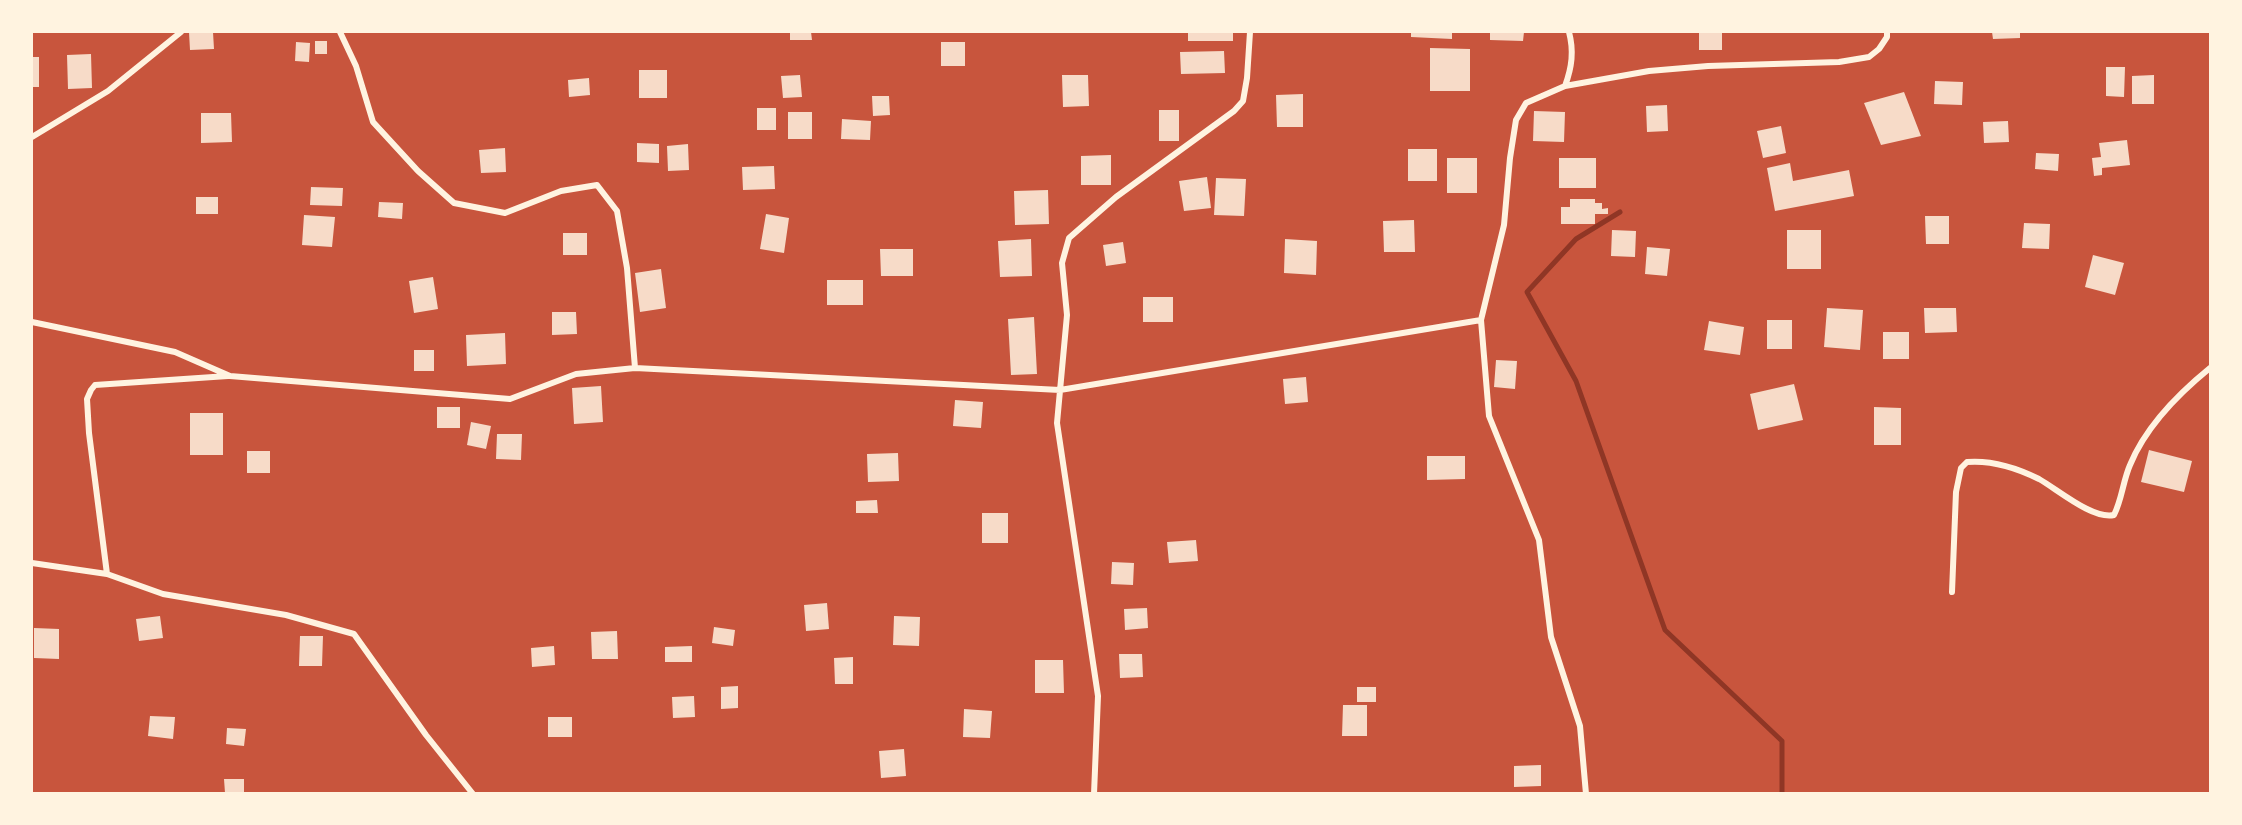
<!DOCTYPE html>
<style>
body{margin:0}
#map{position:relative;width:2242px;height:825px;overflow:hidden;background:#c8553d;font-family:"Noto Sans",sans-serif}
canvas{display:block}
.frame{position:absolute;inset:0;border:33px solid #fff3e0;pointer-events:none}
</style>
<div id="map">
<canvas width="2242" height="825"></canvas>
<div class="frame"></div>
</div>
<script>
const g = document.querySelector('canvas').getContext('2d');
g.lineJoin = 'round';
function trace(path, color, width, dash) { g.strokeStyle = color; g.lineWidth = width; g.lineCap = dash ? 'butt' : 'round'; g.setLineDash(dash || []); g.stroke(path); }
function fill(path, color) { g.fillStyle = color; g.fill(path, 'evenodd'); }
const stream = new Path2D(`
 M1620 212 1576 239 1527 292 1576 381 1665 630 1782 741V794`);
const building = new Path2D(`
 M189 32H213L214 49 190 50Z
 M790 32H811L812 40H790Z
 M1188 32H1233V41H1188Z
 M1411 32H1452V39L1411 37Z
 M1490 32H1524L1523 41 1490 40Z
 M1699 32H1722V50H1699Z
 M1992 32H2020V38L1993 39Z
 M315 41H327V54H315Z
 M296 42 310 43 309 62 295 61Z
 M941 42H965V66H941Z
 M1430 48 1470 49V91H1430Z
 M1224 51 1225 73 1181 74 1180 52Z
 M91 54 92 88 68 89 67 55Z
 M32 57H39V87H32Z
 M2106 67H2125L2124 97 2106 96Z
 M639 70H667V98H639Z
 M800 75 802 97 783 98 781 76Z
 M1062 75H1088L1089 106 1063 107Z
 M2154 75V104H2132V76Z
 M589 78 590 95 569 97 568 80Z
 M1935 81 1963 82 1962 105 1934 104Z
 M1904 92 1921 136 1881 145 1864 103Z
 M1303 94V127H1277L1276 95Z
 M872 96H889L890 115 873 116Z
 M1667 105 1668 131 1647 132 1646 106Z
 M757 108H776V130H757Z
 M1159 110H1179V141H1159Z
 M1534 111 1565 112 1564 142 1533 141Z
 M788 112H812V139H788Z
 M201 113H231L232 142 201 143Z
 M842 119 871 121 870 140 841 139Z
 M2008 121 2009 142 1984 143 1983 122Z
 M1781 126 1786 153 1763 158 1757 131Z
 M2127 140 2130 165 2102 168V175L2094 176 2092 158 2101 157 2099 143Z
 M637 143 659 144V163L637 162Z
 M688 144 689 170 668 171 667 146Z
 M505 148 506 172 481 173 479 150Z
 M1408 149H1437V181H1408Z
 M2036 153 2059 154 2058 171 2035 169Z
 M1111 155V185H1081V156Z
 M1447 158H1477V193H1447Z
 M1559 158H1596V188H1559Z
 M1790 163 1793 181 1849 170 1854 196 1775 211 1767 168Z
 M774 166 775 189 743 190 742 167Z
 M1207 177 1211 208 1184 211 1179 181Z
 M1216 178 1246 179 1244 216 1214 215Z
 M311 187 343 188 342 206 310 205Z
 M1048 190 1049 224 1015 225 1014 191Z
 M196 197H218V214H196Z
 M1570 199H1595V203H1602V209L1608 208V214H1595V224H1561V207H1570Z
 M379 202 403 203 402 219 378 217Z
 M766 214 789 218 784 253 760 249Z
 M304 215 335 217 332 247 302 245Z
 M1925 216H1949V244H1926Z
 M1414 220 1415 252H1384L1383 221Z
 M2024 223 2050 224 2049 249 2022 248Z
 M1612 230 1636 231 1635 257 1611 256Z
 M1787 230H1821V269H1787Z
 M563 233H587V255H563Z
 M1031 239 1032 276 1000 277 998 241Z
 M1285 239 1317 241 1316 275 1284 273Z
 M1123 242 1126 263 1106 266 1103 245Z
 M1647 247 1670 249 1667 276 1645 274Z
 M880 249H913V276H881Z
 M2093 255 2124 263 2115 295 2085 287Z
 M661 269 666 308 640 312 635 273Z
 M433 277 438 309 414 313 409 281Z
 M827 280H863V305H827Z
 M1143 297H1173V322H1143Z
 M1827 308 1863 310 1860 350 1824 347Z
 M1924 308H1956L1957 332 1925 333Z
 M552 312H576L577 334 552 335Z
 M1034 317 1037 374 1011 375 1008 319Z
 M1767 320H1792V349H1767Z
 M1709 321 1744 327 1740 355 1704 350Z
 M1883 332H1909V359H1883Z
 M505 333 506 364 467 366 466 335Z
 M414 350H434V371H414Z
 M1496 360 1517 361 1515 389 1494 387Z
 M1306 377 1308 402 1285 404 1283 379Z
 M1794 384 1803 420 1758 430 1750 394Z
 M601 386 603 422 574 424 572 388Z
 M955 400 983 402 981 428 953 426Z
 M437 407H460V428H437Z
 M1874 407 1901 408V445H1874Z
 M190 413H223V455H190Z
 M471 422 491 426 486 449 467 445Z
 M497 434H522L521 460 496 459Z
 M2149 450 2192 461 2184 492 2141 482Z
 M247 451H270V473H247Z
 M898 453 899 481 868 482 867 454Z
 M1427 456H1465V479L1427 480Z
 M877 500 878 513H856V501Z
 M982 513H1008V543H982Z
 M1196 540 1198 561 1169 563 1167 542Z
 M1112 562 1134 563 1133 585 1111 584Z
 M827 603 829 629 806 631 804 605Z
 M1147 608 1148 628 1125 630 1124 609Z
 M160 616 163 638 139 641 136 619Z
 M894 616 920 617 919 646 893 645Z
 M714 627 735 630 733 646 712 643Z
 M34 628 59 629V659L34 658Z
 M617 631 618 659H592L591 632Z
 M300 636H323L322 666H299Z
 M554 646 555 665 532 667 531 648Z
 M692 646V662H665V647Z
 M1119 654H1142L1143 677 1120 678Z
 M853 657V684H835L834 658Z
 M1035 660H1063L1064 693H1035Z
 M738 686V708L721 709V687Z
 M1357 687H1376V702H1357Z
 M694 696 695 717 673 718 672 697Z
 M1343 705H1367V736H1342Z
 M964 709 992 711 990 738 963 737Z
 M150 716 175 717 173 739 148 736Z
 M548 717H572V737H548Z
 M227 728 246 729 244 746 226 744Z
 M904 749 906 776 881 778 879 751Z
 M1541 765V786L1514 787V766Z
 M224 779H244V793H225Z`);
const minor = new Path2D(`
 M340 32 356 66 373 122 418 171 454 203 505 213 561 191 597 185 617 211 627 268 635 368
 M1569 32C1574 51 1572 67 1565 86L1526 103 1516 120 1510 158 1504 225 1481 320 1489 416 1539 540 1551 637 1580 726 1586 794
 M1565 86 1649 71 1708 66 1839 62 1869 57 1879 49 1887 37V32
 M32 137 108 91 181 32
 M32 322 175 352 230 376 510 399 576 374 635 368 1060 390 1481 320
 M228 376 95 385 91 390 87 399 89 433 107 574 163 594 286 615 354 634 426 735 473 794
 M32 563 107 574
 M1952 592 1956 492 1961 468 1967 462C1992 460 2017 468 2039 479 2057 489 2093 520 2114 515 2122 499 2123 481 2130 465 2146 426 2178 394 2210 368
 M1094 794 1098 696 1057 423 1067 315 1062 263 1069 238 1116 197 1234 111 1243 101 1247 78 1250 32`);
trace(stream, '#8f3625', 5);
fill(building, '#f7dbc8');
trace(minor, '#fff3e0', 6);
</script>
